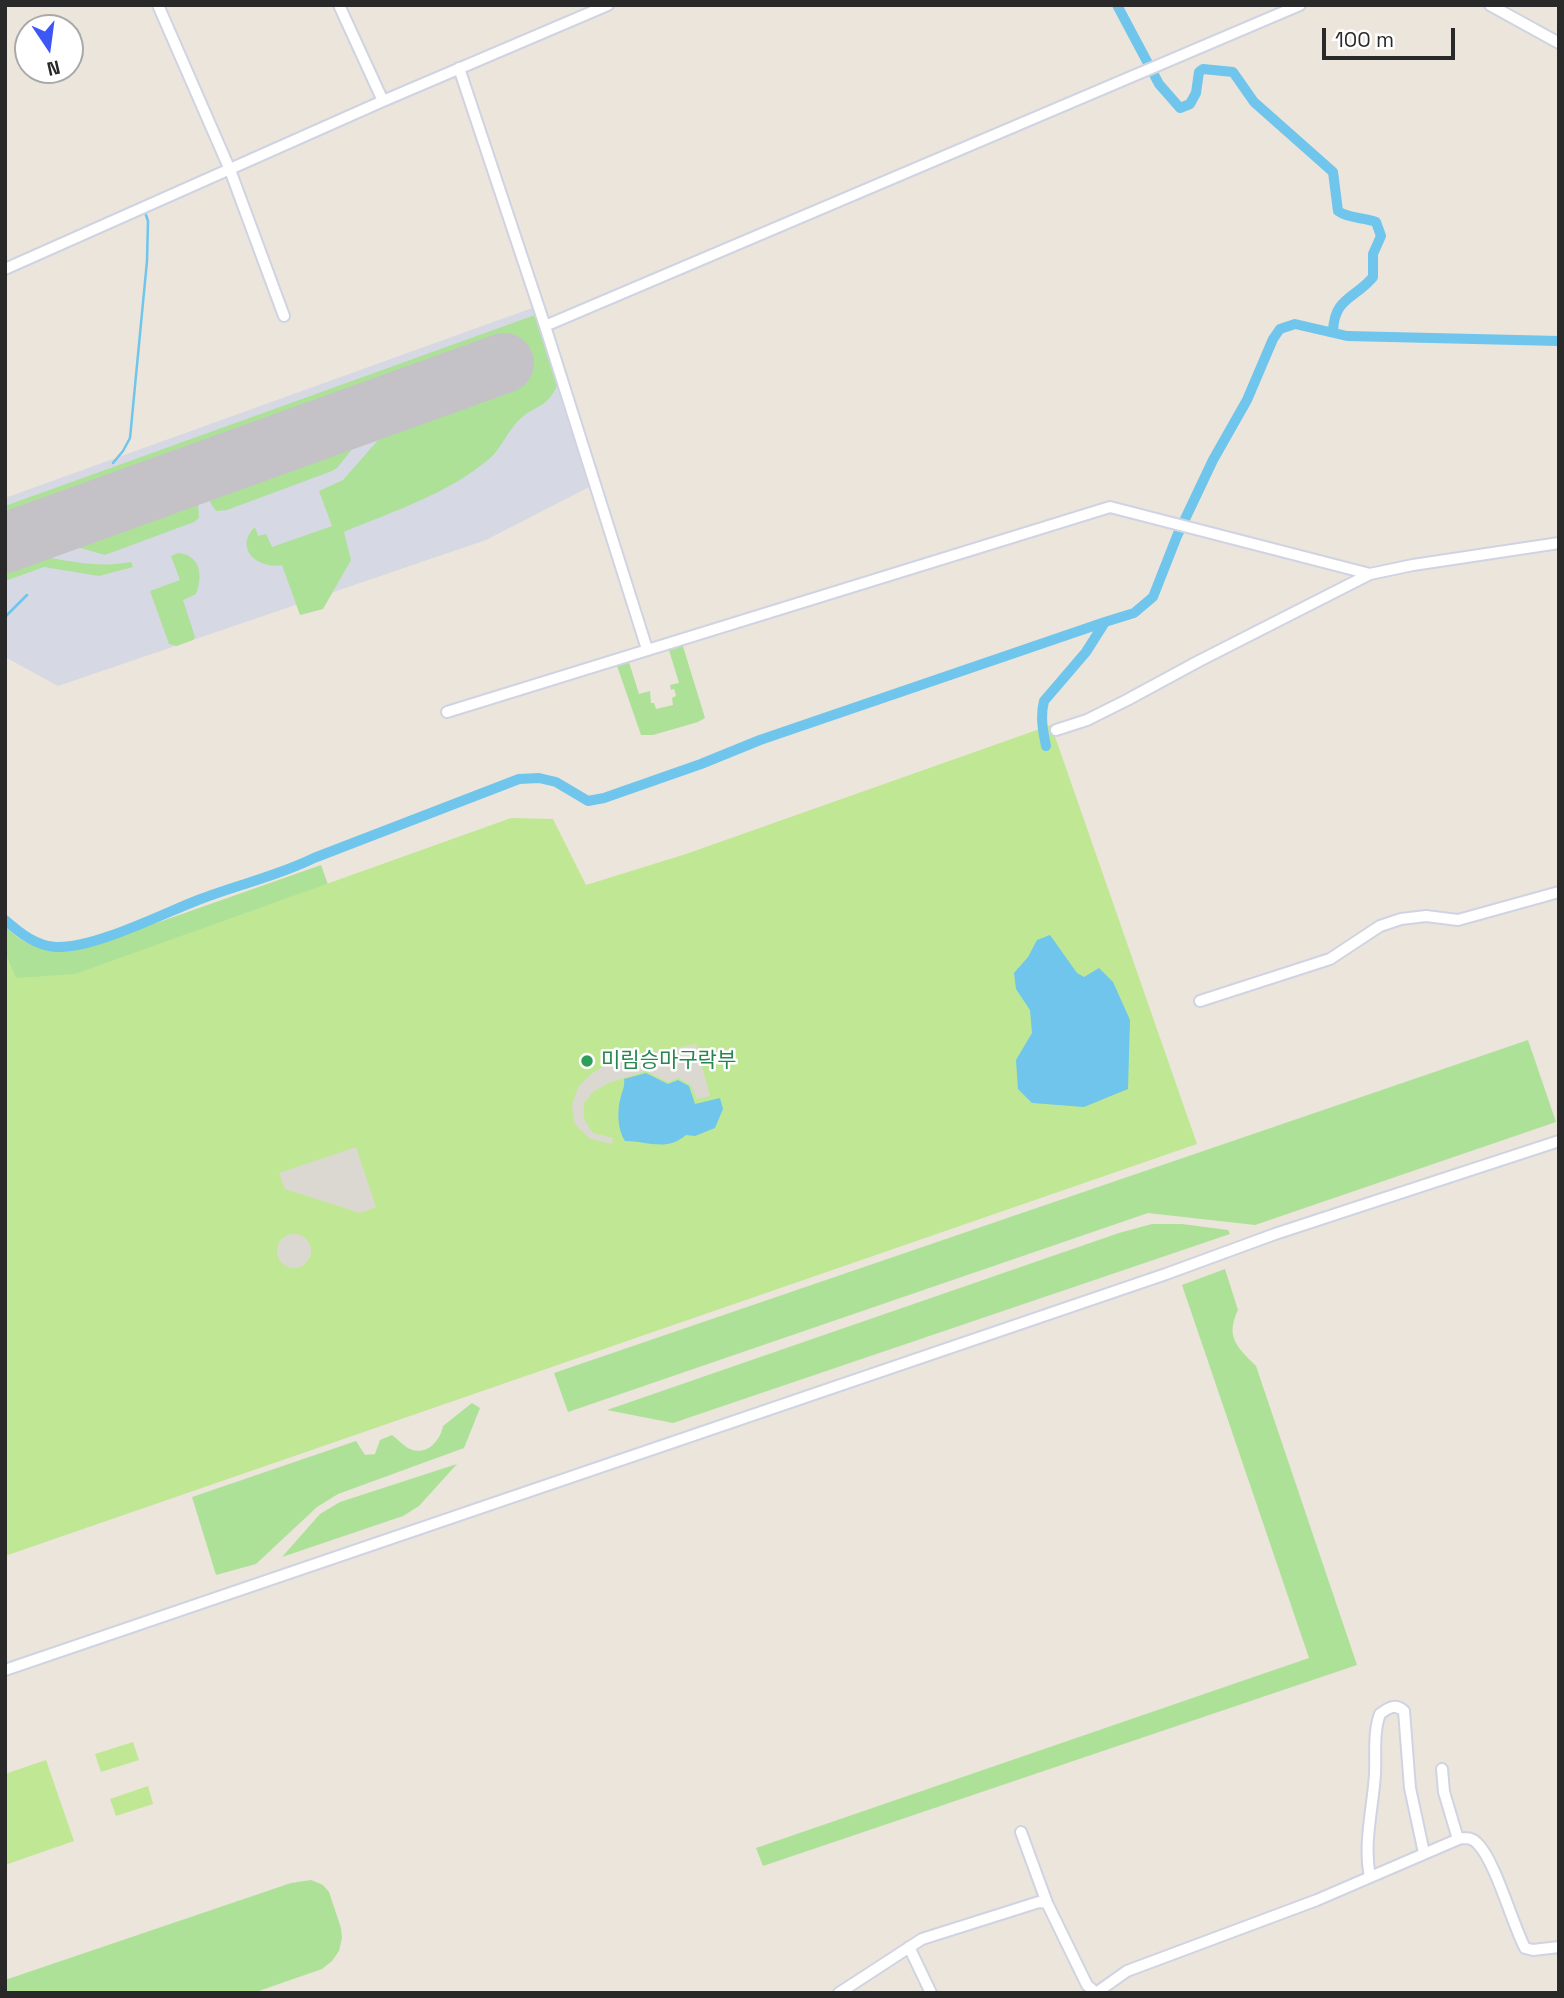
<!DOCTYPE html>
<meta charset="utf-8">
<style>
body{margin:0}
#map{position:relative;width:1564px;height:1998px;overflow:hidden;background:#ebe5db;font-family:"Space Grotesk",sans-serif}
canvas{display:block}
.frame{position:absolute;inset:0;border:7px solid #292929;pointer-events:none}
.north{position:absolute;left:14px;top:14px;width:70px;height:70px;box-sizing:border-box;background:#fff;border:2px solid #a9a9a9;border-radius:50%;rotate:167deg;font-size:19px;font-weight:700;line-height:28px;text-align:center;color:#292929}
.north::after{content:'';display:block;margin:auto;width:24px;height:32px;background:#3d57f6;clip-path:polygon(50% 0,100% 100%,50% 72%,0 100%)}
.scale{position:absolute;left:1322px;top:28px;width:133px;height:32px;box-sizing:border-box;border:4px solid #292929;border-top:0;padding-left:9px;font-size:21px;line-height:24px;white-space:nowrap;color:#292929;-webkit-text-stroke:5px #fff;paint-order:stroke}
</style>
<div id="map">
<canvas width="1564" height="1998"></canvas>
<div class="frame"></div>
<div class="north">N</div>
<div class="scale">100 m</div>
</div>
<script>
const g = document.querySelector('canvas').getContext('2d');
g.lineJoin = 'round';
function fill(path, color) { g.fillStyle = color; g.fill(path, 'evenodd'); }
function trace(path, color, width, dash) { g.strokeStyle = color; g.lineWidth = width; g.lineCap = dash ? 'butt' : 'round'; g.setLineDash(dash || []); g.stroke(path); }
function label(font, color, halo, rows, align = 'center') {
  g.font = font + ' "Space Grotesk","Noto Sans KR",sans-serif'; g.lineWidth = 5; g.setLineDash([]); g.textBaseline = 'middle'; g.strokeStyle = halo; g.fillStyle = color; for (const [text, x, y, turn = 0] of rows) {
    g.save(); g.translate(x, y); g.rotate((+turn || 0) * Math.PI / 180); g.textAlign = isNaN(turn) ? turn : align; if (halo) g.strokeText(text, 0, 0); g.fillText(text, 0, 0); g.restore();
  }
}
const airport = new Path2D(`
 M535 307 591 486 486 540 58 686 5 657V498Z`);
const green = new Path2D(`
 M535 315 557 386C546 410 533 405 518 421 507 432 501 449 489 459 448 494 393 511 344 532L351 560 323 609 300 615 282 565C258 570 233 548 255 527L258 536 266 534 272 547 332 526 319 491 343 480 402 413 512 376 503 350 5 527V506Z
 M354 431H358L361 438 337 468 332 471 227 510 217 511C210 506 208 496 208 488L212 483Z
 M186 493 192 494 198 505 199 518 194 522 105 555 63 543 66 536Z
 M22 552C58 559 94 569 131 562L133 567 99 576 44 567 5 581V558Z
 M178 553C201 555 203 576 196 594L183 600 195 637 193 640 177 646 169 644 150 591 180 580 171 556Z
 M682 643 705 718 698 722 653 735H641L616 663 628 659 639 694 650 691 651 703H654L656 709 673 705 672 698 676 696 674 689 671 690 670 685 679 683 668 647Z
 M321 865 335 904 269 997 5 987V926C30 953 60 953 94 945Z
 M1528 1040 1556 1122 1255 1225 1148 1213 568 1412 554 1373Z
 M1152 1224H1182L1228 1230 1230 1234 673 1423 607 1410 1119 1233Z
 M1225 1269 1238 1310C1225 1337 1237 1347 1256 1366L1357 1665 763 1866 756 1848 1309 1658 1182 1285Z
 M472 1403 480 1408 464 1448 338 1494 317 1507 256 1564 216 1575 192 1497 356 1441 365 1455 375 1454 380 1440 392 1435C398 1439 403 1446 410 1449 426 1456 440 1442 443 1426Z
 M457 1464 419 1506 403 1516 282 1557 320 1514 340 1502Z
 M311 1880 323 1885 329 1892 341 1928 342 1938 339 1951 332 1961 322 1969 253 1993H5V1980L291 1883Z`);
const pitch = new Path2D(`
 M1051 725 1197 1144 5 1556V952L16 978 75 974 511 818 553 819 586 885 686 854Z
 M133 1742 139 1760 101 1772 95 1754Z
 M46 1760 74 1841 5 1865V1774Z
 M148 1786 153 1804 116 1816 110 1799Z`);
const plaza = new Path2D(`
 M696 1044 710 1096 697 1099 691 1085 678 1078 668 1082 646 1071 611 1082 594 1091 584 1103V1118L587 1124 593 1133 613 1138 612 1144 591 1139 578 1128 574 1122 572 1105 578 1087 591 1074 604 1066 657 1052Z
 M356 1147 376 1207 360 1213 285 1189 279 1173Z
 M277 1251a17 17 0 1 1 34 0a17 17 0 1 1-34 0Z`);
const water = new Path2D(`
 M1050 935 1077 973 1084 977 1099 968 1113 982 1130 1020 1128 1089 1084 1107 1032 1103 1018 1089 1016 1060 1032 1033 1030 1010 1016 989 1014 973 1028 957 1037 940Z
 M646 1073 668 1084 678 1080 689 1086 695 1104 720 1098 723 1109 715 1128 695 1136 686 1135C667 1152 647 1141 625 1141 617 1129 617 1109 621 1096 623 1089 625 1086 624 1079Z`);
const stream = new Path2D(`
 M113 463 123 451 130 438 147 261 148 221 145 212
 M5 617 27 595`);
const canal = new Path2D(`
 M1117 5 1159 84 1180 108 1190 104 1196 93 1199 72 1203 69 1233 72 1254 102 1333 172 1338 211C1349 219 1363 217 1376 222L1381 236 1373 254V277C1355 299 1334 297 1333 332
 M1046 746C1043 731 1040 717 1044 701L1086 652 1105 622 1134 613 1153 597 1177 536 1213 460 1247 400 1273 339 1280 329 1295 324 1347 336 1559 341
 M5 920C20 933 36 946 56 947 93 949 162 914 198 900 236 885 278 876 314 858L519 779 539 778 556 782 588 801 604 798 701 764 760 740 1105 622`);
const runway = new Path2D(`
 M5 543 504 363`);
const minor = new Path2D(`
 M158 5 230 170 284 316
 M339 5 383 101
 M1490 5 1559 43
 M459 68 545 326 647 649
 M5 269 383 101 608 5
 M545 326 1300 5
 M447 712 1110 507 1370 574
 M1056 730 1087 720 1127 700 1199 661 1370 574 1413 565 1559 543
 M1200 1001 1330 959 1380 926 1401 919 1426 916 1458 920 1559 892
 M5 1670 1166 1274 1275 1234 1559 1141
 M1442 1769 1444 1792 1458 1839
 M1021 1832 1047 1903
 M1370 1877C1363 1843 1373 1808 1375 1774 1376 1754 1373 1732 1380 1714 1388 1708 1395 1703 1404 1711L1410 1788 1424 1853
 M909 1947 931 1993
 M839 1993 922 1939 1039 1902 1047 1903 1087 1985 1096 1993
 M1096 1993 1127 1971 1317 1900 1461 1838C1468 1838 1472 1838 1477 1843 1495 1860 1512 1923 1525 1948L1533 1950 1559 1947`);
const markers = [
 [587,1061,7,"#2e9e5b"]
];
const leisureNames = [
 ["미림승마구락부",601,1061]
];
fill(airport, '#d6d8e4');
fill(green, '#ade198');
fill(pitch, '#c0e894');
fill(plaza, '#dbd8d2');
fill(water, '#6fc5ec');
trace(stream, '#6fc5ec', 2.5);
trace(canal, '#6fc5ec', 10);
trace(runway, '#c4c2c7', 60);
trace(minor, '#d0d3e2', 14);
trace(minor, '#fff', 10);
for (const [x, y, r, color] of markers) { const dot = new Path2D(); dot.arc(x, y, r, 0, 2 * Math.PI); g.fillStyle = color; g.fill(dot); trace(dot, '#fff', 2.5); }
label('21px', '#27864d', '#fff', leisureNames, 'left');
</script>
